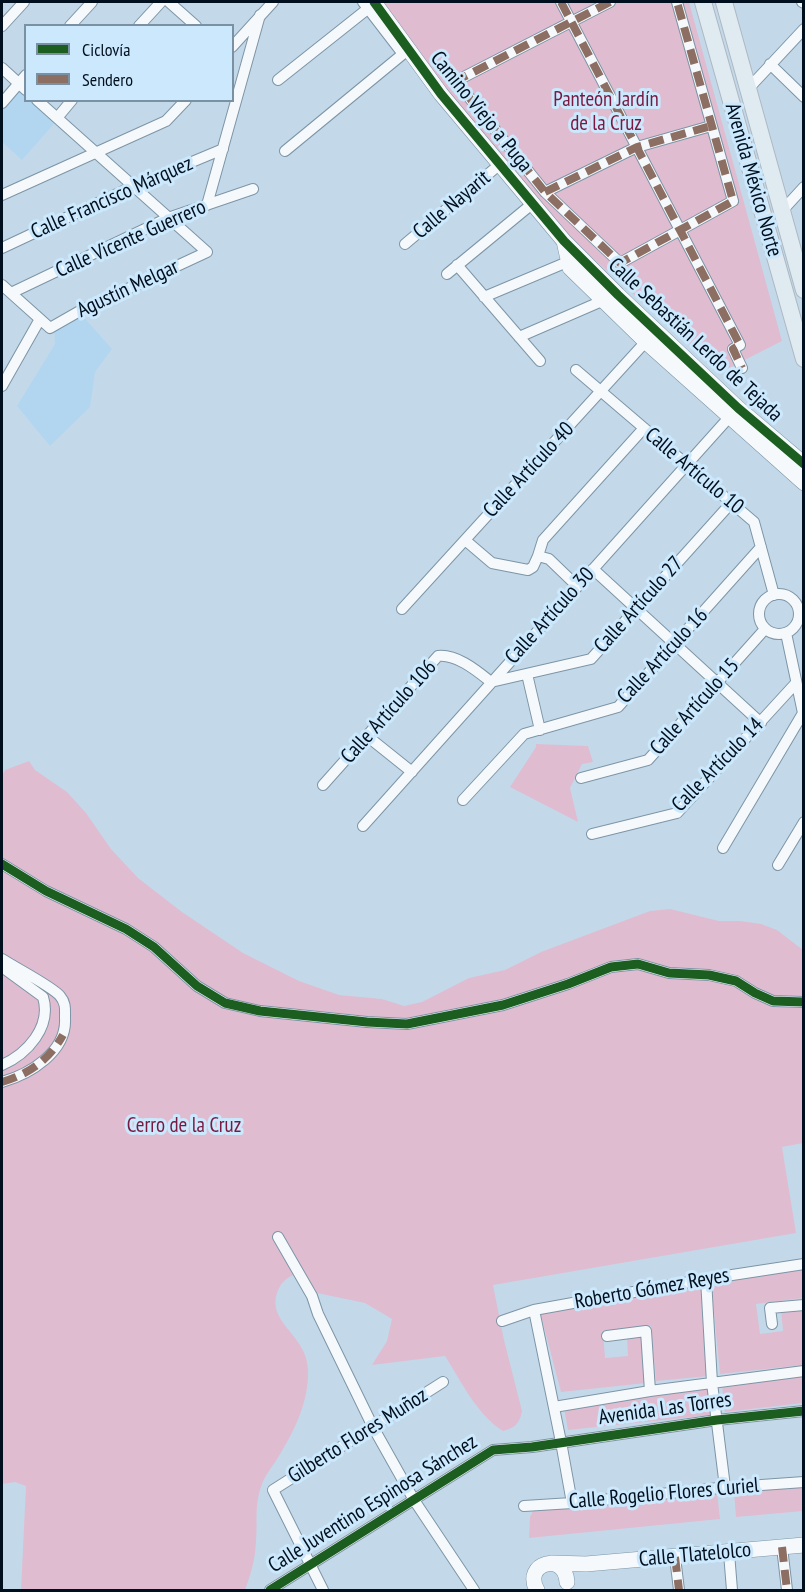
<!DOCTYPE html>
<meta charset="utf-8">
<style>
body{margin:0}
#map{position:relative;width:805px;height:1592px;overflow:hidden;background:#c3d9ea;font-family:"PT Sans Narrow",sans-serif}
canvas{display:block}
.frame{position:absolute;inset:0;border:3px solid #000f1d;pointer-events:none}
.legend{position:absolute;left:24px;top:24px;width:210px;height:78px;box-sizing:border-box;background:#cbe8fc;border:2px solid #7a91a3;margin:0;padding:8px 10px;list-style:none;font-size:18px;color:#000f1d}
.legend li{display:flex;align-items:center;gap:12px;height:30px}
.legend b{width:30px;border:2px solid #7a91a3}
</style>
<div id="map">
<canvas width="805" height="1592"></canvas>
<div class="frame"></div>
<ul class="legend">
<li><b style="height:8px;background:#1b5e20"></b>Ciclovía</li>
<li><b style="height:8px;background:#8d6e63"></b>Sendero</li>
</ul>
</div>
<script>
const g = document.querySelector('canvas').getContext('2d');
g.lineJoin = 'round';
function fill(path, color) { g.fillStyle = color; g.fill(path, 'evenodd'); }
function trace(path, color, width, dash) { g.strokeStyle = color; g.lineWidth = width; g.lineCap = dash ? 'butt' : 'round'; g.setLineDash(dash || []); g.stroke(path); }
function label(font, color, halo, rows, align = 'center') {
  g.font = font + ' "PT Sans Narrow",sans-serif'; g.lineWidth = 6; g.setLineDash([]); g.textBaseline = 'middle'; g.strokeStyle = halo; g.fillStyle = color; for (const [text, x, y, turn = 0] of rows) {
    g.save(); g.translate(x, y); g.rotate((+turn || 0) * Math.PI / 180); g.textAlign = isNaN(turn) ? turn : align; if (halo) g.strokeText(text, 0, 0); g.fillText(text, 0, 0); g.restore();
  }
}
const built = new Path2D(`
 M25 84 26 100 44 101 61 116 22 160 2 142V107Z
 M81 314 112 349 95 372 90 407 50 446 17 406 55 344 54 327Z`);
const green = new Path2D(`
 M378 2H689L782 341 721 372 569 237 447 92Z
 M536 744 588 746 593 762 582 764 570 788 578 822 510 787 536 747Z
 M29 761 35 770 67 792 86 813 111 849 138 878 182 912 243 953 299 981 339 995 382 999 404 1006 422 1002 469 978 505 970 541 952 650 911 670 909 719 921H740L761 924 777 930 803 950V1143L782 1147 796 1233 493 1285 504 1340 522 1411C520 1423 515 1428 503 1431 477 1415 461 1381 445 1356L372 1365 387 1341 392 1319 365 1303 317 1293 303 1271C290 1276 282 1279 277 1293 267 1323 308 1336 308 1370 309 1401 295 1430 279 1456 273 1466 264 1476 261 1487 254 1508 258 1521 256 1542 255 1560 251 1574 245 1590H21L26 1486 15 1482 2 1484V776L5 770Z
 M803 1269V1298L756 1304 760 1334 783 1331 781 1310 803 1308V1365L720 1374 711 1282Z
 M701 1284 709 1376 656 1381 651 1326 603 1331 605 1358 628 1356 627 1338 642 1336 646 1383 561 1392 540 1312Z
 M803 1376V1403L725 1412 722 1385Z
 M709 1386 711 1415 568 1430 563 1402Z
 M803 1487V1511L736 1517 734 1492Z
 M717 1492 720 1519 529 1538 530 1517 533 1511 537 1509Z`);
const street = new Path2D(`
 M169 2 196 26
 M363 2 403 54
 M561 2 740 345 733 349 742 368
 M610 2 456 81 545 192 620 263 733 201 677 2
 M802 2 804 3
 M2 26 24 2
 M70 26 92 2
 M139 26 161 2
 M232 47 273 2
 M770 64 804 97
 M2 68 26 90
 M278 80 375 3
 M748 89 804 29
 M2 103 26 75
 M57 118 72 100
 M285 151 409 49
 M545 192 637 147 711 126
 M2 195 166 121 186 100
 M207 205 260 15
 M782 211 804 187
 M405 244 499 165
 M2 248 132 187 223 149
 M457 265 540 361
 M447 274 532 204
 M2 285 50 328 78 312 207 252 37 100
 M11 293 168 218 253 189
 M484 297 572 260
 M519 337 609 298
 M576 370 754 522 774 595
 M2 386 40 319
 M465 540 492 563 528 570 533 567 538 556 549 559 577 586
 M538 556 543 540 644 428
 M593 569 761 723
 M759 614a20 20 0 1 1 40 0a20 20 0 1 1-40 0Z
 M402 609 650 337
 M527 674 540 730
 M367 736 412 772
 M581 778 648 760 765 629
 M323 785 438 656C457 654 477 671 491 682L591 659 732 502
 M463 800 524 734 618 707 761 547
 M363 826 733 413
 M592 834 677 813 796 683
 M723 848 803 713 786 633
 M2 864 46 891 126 929 154 947 197 986 225 1003 260 1011 367 1022 407 1024 503 1005 568 984 611 967 638 964 669 973 709 975 736 981 755 993 773 1001 804 1002
 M778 865 804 822
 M2 959C14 967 53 987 60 996 66 1003 65 1009 65 1018 67 1052 30 1074 2 1082
 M2 967 43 997C52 1027 27 1054 2 1065
 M278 1237 312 1296 318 1314 373 1427 414 1500 474 1590
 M706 1279 712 1383 725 1487
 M534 1310 561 1442 572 1503
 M502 1321 534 1310 706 1279 804 1264
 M772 1324 770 1308 804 1305
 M607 1336 646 1331 650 1391
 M554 1407 650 1391 804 1371
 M524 1506 572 1503 719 1488 804 1482
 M782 1547 787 1590
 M729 1553 732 1590
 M675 1557 679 1590
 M270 1590 493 1450 532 1447 717 1420 804 1411
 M323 1590 273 1490 443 1382`);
const secondary = new Path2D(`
 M374 2 441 94 564 241 618 295 738 408 804 464
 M564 241 570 268 646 342 804 483
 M551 1563 586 1564 804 1545
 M537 1590C522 1563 565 1551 567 1582`);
const primary = new Path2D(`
 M703 2 804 359
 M724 2 804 290`);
const quiet = new Path2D(`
 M561 2 740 345 733 349 742 368
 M610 2 456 81 545 192 620 263 733 201 677 2
 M545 192 637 147 711 126
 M2 1082C29 1074 49 1060 63 1035
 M782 1547 787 1590
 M675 1557 679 1590`);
const cycleway = new Path2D(`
 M374 2 441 94 564 241 618 295 738 408 804 464
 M2 864 46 891 126 929 154 947 197 986 225 1003 260 1011 367 1022 407 1024 503 1005 568 984 611 967 638 964 669 973 709 975 736 981 755 993 773 1001 804 1002
 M270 1590 493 1450 532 1447 717 1420 804 1411`);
const parkNames = [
 ["Panteón Jardín",606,100],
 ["de la Cruz",606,124],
 ["Cerro de la Cruz",184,1126]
];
const streetNames = [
 ["Camino Viejo a Puga",481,112,51],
 ["Avenida México Norte",753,180,74],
 ["Calle Francisco Márquez",112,198,-24],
 ["Calle Nayarit",452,205,-40],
 ["Calle Vicente Guerrero",131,239,-24],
 ["Agustín Melgar",128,289,-25],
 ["Calle Sebastián Lerdo de Tejada",695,340,43],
 ["Calle Artículo 40",529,470,-47],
 ["Calle Artículo 10",694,471,40],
 ["Calle Artículo 27",639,605,-48],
 ["Calle Artículo 30",550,616,-48],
 ["Calle Artículo 16",663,656,-47],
 ["Calle Artículo 15",695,707,-48],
 ["Calle Artículo 106",389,712,-48],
 ["Calle Artículo 14",718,765,-46],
 ["Roberto Gómez Reyes",652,1289,-10],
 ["Avenida Las Torres",665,1409,-8],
 ["Gilberto Flores Muñoz",358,1436,-32],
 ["Calle Rogelio Flores Curiel",664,1494,-5],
 ["Calle Juventino Espinosa Sánchez",373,1504,-32],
 ["Calle Tlatelolco",695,1555,-5]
];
fill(built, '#b2d6f0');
fill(green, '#e0bcd1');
trace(street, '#7d95a6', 12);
trace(secondary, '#7d95a6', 16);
trace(primary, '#adb8c2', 18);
trace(street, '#f6f9fc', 10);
trace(secondary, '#f6f9fc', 15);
trace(primary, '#e0eaf1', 16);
trace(quiet, '#8d6e63', 8, [15, 8]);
trace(cycleway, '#1b5e20', 9);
label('21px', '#791942', '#cbe8fc', parkNames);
label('21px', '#000f1d', '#cbe8fc', streetNames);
</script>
